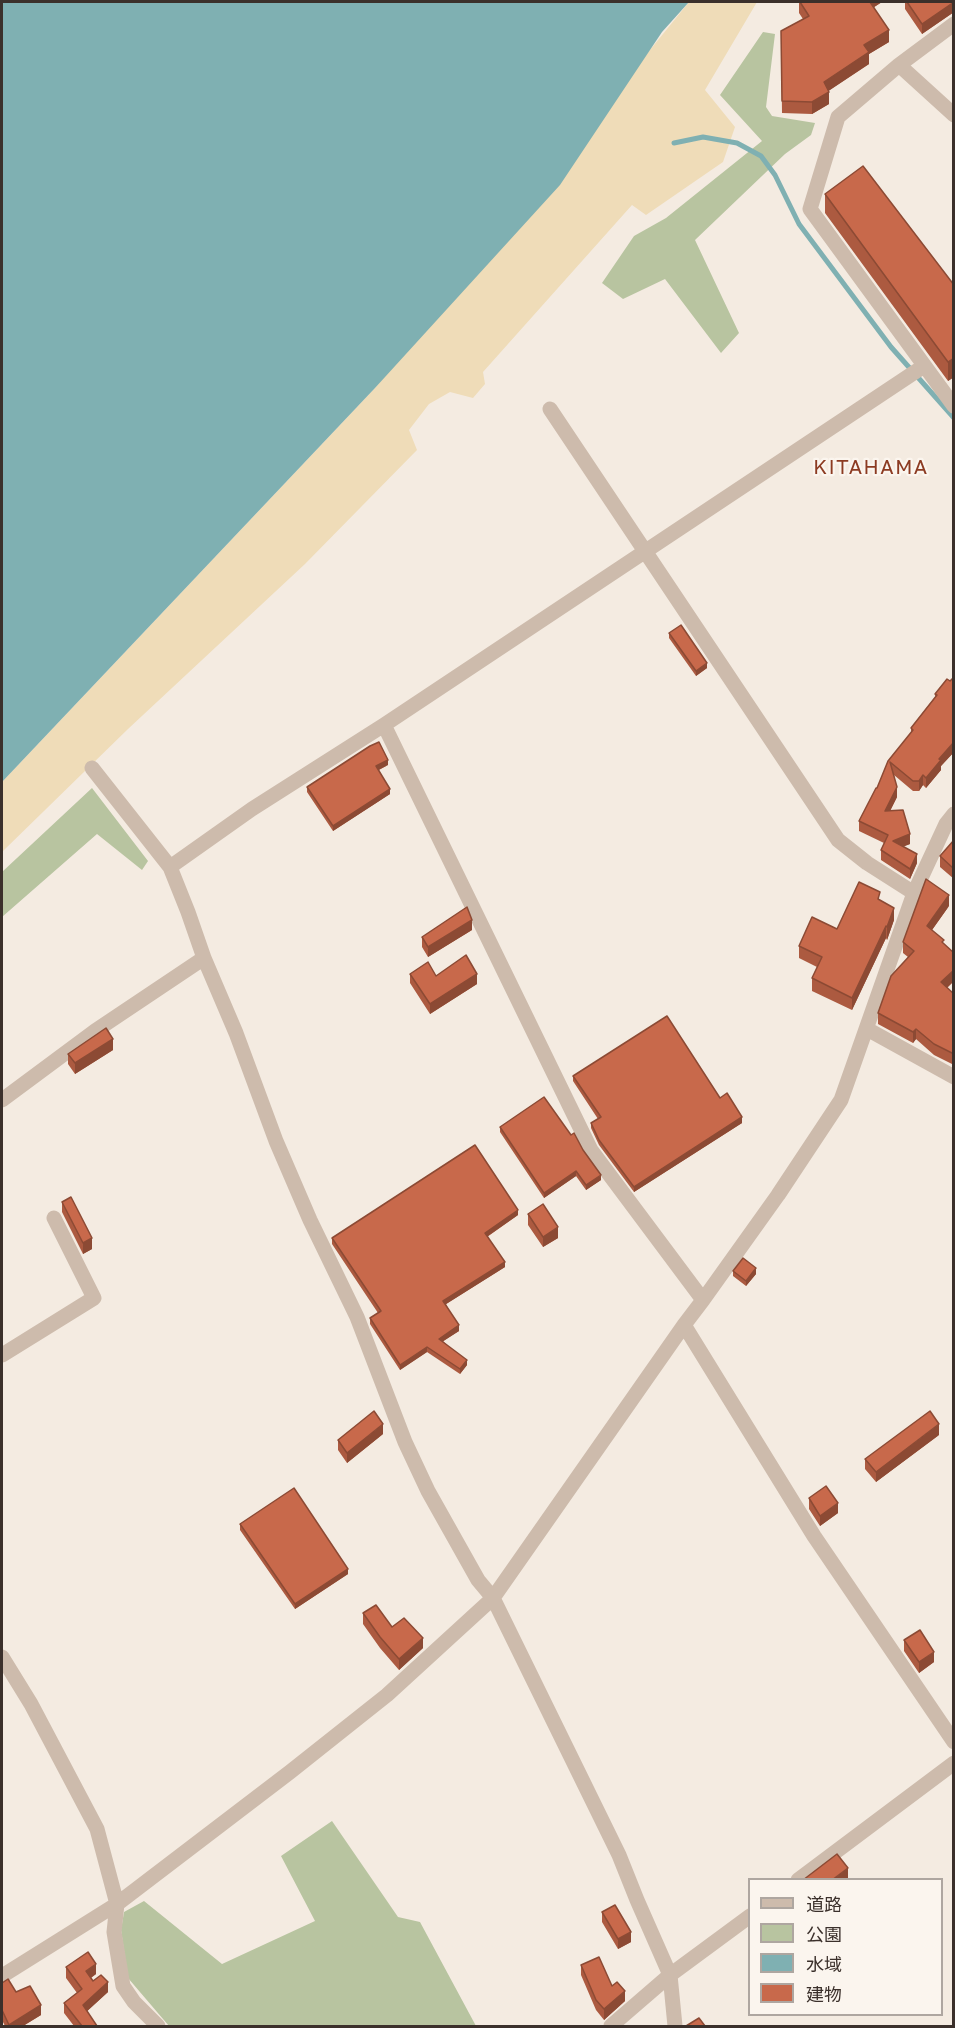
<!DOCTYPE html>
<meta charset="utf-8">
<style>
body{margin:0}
#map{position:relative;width:955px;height:2028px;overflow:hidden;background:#f4ebe1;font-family:"Golos Text","Noto Sans JP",sans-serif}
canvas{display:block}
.frame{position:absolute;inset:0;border:3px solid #3b302b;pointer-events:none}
.legend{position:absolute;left:748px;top:1878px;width:195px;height:138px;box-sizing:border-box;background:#fbf5ee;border:2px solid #aea6a0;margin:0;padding:8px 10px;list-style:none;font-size:18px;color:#3b302b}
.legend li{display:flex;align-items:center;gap:12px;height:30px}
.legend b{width:30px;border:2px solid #aea6a0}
</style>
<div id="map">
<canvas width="955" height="2028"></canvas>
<div class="frame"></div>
<ul class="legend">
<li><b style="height:8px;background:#cdbbac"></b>道路</li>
<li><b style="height:16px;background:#b8c4a0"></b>公園</li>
<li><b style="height:16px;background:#7fb0b2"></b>水域</li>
<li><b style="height:16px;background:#c8694b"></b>建物</li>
</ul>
</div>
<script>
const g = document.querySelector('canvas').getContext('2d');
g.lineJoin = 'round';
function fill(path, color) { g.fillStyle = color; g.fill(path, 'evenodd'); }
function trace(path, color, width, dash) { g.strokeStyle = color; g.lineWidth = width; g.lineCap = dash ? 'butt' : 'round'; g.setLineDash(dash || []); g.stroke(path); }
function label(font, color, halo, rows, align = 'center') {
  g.font = font + ' "Golos Text",sans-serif'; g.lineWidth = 4.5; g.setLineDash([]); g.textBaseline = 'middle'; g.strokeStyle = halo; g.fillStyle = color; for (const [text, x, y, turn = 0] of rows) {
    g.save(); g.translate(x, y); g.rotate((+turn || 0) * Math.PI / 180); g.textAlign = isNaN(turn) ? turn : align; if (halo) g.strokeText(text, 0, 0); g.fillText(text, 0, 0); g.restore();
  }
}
const green = new Path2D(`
 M763 32 775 34 766 107 772 116 815 123 811 135 785 154 695 240 739 333 721 353 665 279 623 299 602 283 634 236 666 218 762 141 720 95Z
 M92 788 148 861 142 870 97 834 2 917V872Z
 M332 1821 398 1917 420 1922 476 2026H169L128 1978 121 1930 124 1912 144 1901 222 1964 315 1921 281 1856Z`);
const sand = new Path2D(`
 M689 2H757L705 90 735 127 723 162 646 215 632 205 483 372 485 384 473 398 450 392 429 404 409 430 417 450 305 564 128 729 2 852V782L375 388Z`);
const water = new Path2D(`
 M2 2H689L662 32 560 185 375 388 2 782Z`);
const stream = new Path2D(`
 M674 143 703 137 737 143 761 156 775 175 799 224 891 347 954 418`);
const minor = new Path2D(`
 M954 24 899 65 838 117 810 209 954 406
 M899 65 954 115
 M550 409 838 840 867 863 914 893
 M384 725 591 1150 703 1300
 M92 768 170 867 188 912 204 958 236 1033 276 1141 310 1220 357 1317 405 1442 428 1491 478 1580 493 1598 619 1855 637 1900 670 1975 675 2026
 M170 867 252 809 384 725 924 366
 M867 1029 954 1077
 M2 1100 95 1031 204 958
 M684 1325 814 1536 954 1742
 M2 1355 94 1298 54 1218
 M2 1657 31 1704 97 1829 117 1904 114 1932 123 1986 134 2002 158 2026
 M798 1880 954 1763
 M2 1976 117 1904 290 1772 387 1695 493 1598 684 1325 703 1300 778 1195 841 1100 914 893 946 824 954 814
 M611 2026 670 1975 750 1916`);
const wall = new Path2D(`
 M799 2H882L874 7 889 42 869 54V64L828 91 829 104 812 114 782 113 781 31 803 19 799 13Z
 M905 2H954V12L922 34 905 9Z
 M825 194 954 285V377L948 381 825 213Z
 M669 633 707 668 696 676 669 638Z
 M954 677V752L941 766V770L926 788 923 785 919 791H913L894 775 897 797 890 811 910 844 903 846 917 863 910 879 881 860V850L884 843 859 831V821L877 788 888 761 911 733V728L935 697V694L950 681Z
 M388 765 379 770 390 794 333 831 307 792V787Z
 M954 840V879L940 867V856Z
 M880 901 894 920 887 940 886 938 852 1010 812 991V978L817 967 799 958V946L837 929Z
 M949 906 932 930 944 944 954 953V981L947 988 954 994V1065L934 1055 916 1039 913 1043 878 1024V1013L908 957 903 953V942Z
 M472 930 428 957 422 947V937Z
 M410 974 436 976 477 984 430 1014 410 983Z
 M113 1050 75 1074 68 1064V1054Z
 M573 1076 720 1098 742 1123 634 1192 599 1145 591 1128V1123L598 1119 573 1081Z
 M500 1127 571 1135 583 1150 601 1180 586 1190 576 1176 544 1198 500 1132Z
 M62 1202 92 1249 83 1254 62 1212Z
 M528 1214 558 1238 543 1247 528 1225Z
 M518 1215 487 1237 505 1267 446 1304 459 1331 443 1341 467 1365 460 1374 427 1352 400 1370 370 1324V1318L378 1313 332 1244V1238Z
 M733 1271 756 1274 746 1286 733 1276Z
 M383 1434 347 1463 338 1450V1440Z
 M939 1435 876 1482 865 1469V1459Z
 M809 1498 838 1513 820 1526 809 1509Z
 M240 1524 348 1574 295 1609 240 1530Z
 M363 1613 423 1648 399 1670 380 1648 363 1624Z
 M904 1640 934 1662 919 1673 904 1651Z
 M602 1912 631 1942 618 1949 602 1922Z
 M581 1965 612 1986 625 2001 604 2020 596 2010 581 1975Z
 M66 1967 96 1974 91 1978 93 1981 108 1992 87 2011 97 2026H74L64 2013V2003L77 1993 66 1978Z
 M2 1983 16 1992 41 2015 23 2026H5L2 2020Z`);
const shadedWall = new Path2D(`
 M868 2H882L868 11Z
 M954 2V12L922 34V24Z
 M889 30V42L869 54V64L824 94V82L864 45Z
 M829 92V104L812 114V102Z
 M954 358V377L948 381V362Z
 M707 663V668L696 676V671Z
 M954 742V752L941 766V770L926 788V778L939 759Z
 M388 760V765L376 771V766Z
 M923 775V785L919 791V781Z
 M897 787V797L885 821V811Z
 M390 789V794L333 831V826Z
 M910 834V844L893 851V841Z
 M917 854V863L910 879V869Z
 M949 895V906L927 937V926Z
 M894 908V920L887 940V927Z
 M472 920V930L428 957V947Z
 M886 926V938L852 1010V998Z
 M954 970V981L941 993V982Z
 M477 974V984L430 1014V1004Z
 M916 1029V1039L913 1043V1032Z
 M113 1039V1050L75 1074V1063Z
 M742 1117V1123L634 1192V1187Z
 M576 1171V1176L544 1198V1193Z
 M601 1175V1180L586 1190V1185Z
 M518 1210V1215L485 1238V1233Z
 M558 1227V1238L543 1247V1237Z
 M92 1238V1249L83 1254V1243Z
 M505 1262V1267L443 1306V1301Z
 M756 1268V1274L746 1286V1281Z
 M459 1325V1331L439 1344V1339Z
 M427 1347V1352L400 1370V1365Z
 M467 1360V1365L460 1374V1369Z
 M383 1424V1434L347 1463V1453Z
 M939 1424V1435L876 1482V1472Z
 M838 1503V1513L820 1526V1516Z
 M348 1569V1574L295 1609V1604Z
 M423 1638V1648L399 1670V1659Z
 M934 1652V1662L919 1673V1662Z
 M848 1868V1878L846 1880H832Z
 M631 1932V1942L618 1949V1939Z
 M96 1964V1974L86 1981V1971Z
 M108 1982V1992L83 2015V2005Z
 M625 1991V2001L604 2020V2009Z
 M41 2005V2015L23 2026H9V2025Z`);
const building = new Path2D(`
 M800 2H870L889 30 864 45 869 52 824 82 829 92 812 102 782 101 781 31 809 16Z
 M907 2H954L922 24Z
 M863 166 954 285V358L948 362 825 194Z
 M681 625 707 663 696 671 669 633Z
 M954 677V742L939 759 941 760 926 778 923 775 919 781H913L890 762 897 787 885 811 903 810 910 834 893 841 917 854 910 869 881 850 888 835 859 821 876 788H877L888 761 913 730 911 728 937 695 935 694 947 679 950 681Z
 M379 742 388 760 376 766 390 789 333 826 307 787 370 746Z
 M954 840V869L940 856Z
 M926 879 949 895 927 926 944 940 942 942 954 953V970L941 982 954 994V1054L934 1044 916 1029 913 1032 878 1013 891 976 914 951 903 942Z
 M859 882 880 892 878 899 894 908 887 927 886 926 852 998 812 978 822 957 799 946 812 917 837 929Z
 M467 907 472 920 428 947 422 937Z
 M466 955 477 974 430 1004 410 974 428 962 436 976Z
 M667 1016 720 1098 727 1093 742 1117 634 1187 599 1140 591 1123 601 1117 573 1076Z
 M106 1028 113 1039 75 1063 68 1054Z
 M544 1097 571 1135 574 1133 583 1150 601 1175 586 1185 576 1171 544 1193 500 1127Z
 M475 1145 518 1210 485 1233 505 1262 443 1301 459 1325 439 1339 467 1360 460 1369 427 1347 400 1365 370 1318 381 1311 332 1238Z
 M71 1197 92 1238 83 1243 62 1202Z
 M543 1204 558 1227 543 1237 528 1214Z
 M743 1258 756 1268 746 1281 733 1271Z
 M374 1411 383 1424 347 1453 338 1440Z
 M930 1411 939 1424 876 1472 865 1459Z
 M826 1486 838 1503 820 1516 809 1498Z
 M294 1488 348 1569 295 1604 240 1524Z
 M376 1605 392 1627 404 1618 423 1638 399 1659 380 1637 363 1613Z
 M920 1630 934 1652 919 1662 904 1640Z
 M837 1854 848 1868 832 1880H803Z
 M615 1905 631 1932 618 1939 602 1912Z
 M88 1952 96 1964 86 1971 93 1981 101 1975 108 1982 83 2005 97 2026H82L64 2003 82 1989 66 1967Z
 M599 1957 612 1986 617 1982 625 1991 604 2009 596 2000 581 1965Z
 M8 1979 16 1992 30 1986 41 2005 9 2025 2 2010V1983Z
 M699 2018 705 2026H686Z`);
const quarterNames = [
 ["KITAHAMA",871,468]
];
fill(green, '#b8c4a0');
fill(sand, '#efdcb8');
fill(water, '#7fb0b2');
trace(stream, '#7fb0b2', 5);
trace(minor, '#cdbbac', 15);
fill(wall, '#ac5a40');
fill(shadedWall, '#8c4a34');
fill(building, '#c8694b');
trace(building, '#8c4a34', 1.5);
g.letterSpacing = '1.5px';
label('20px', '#8c3b22', '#fbf5ee', quarterNames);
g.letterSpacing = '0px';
</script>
